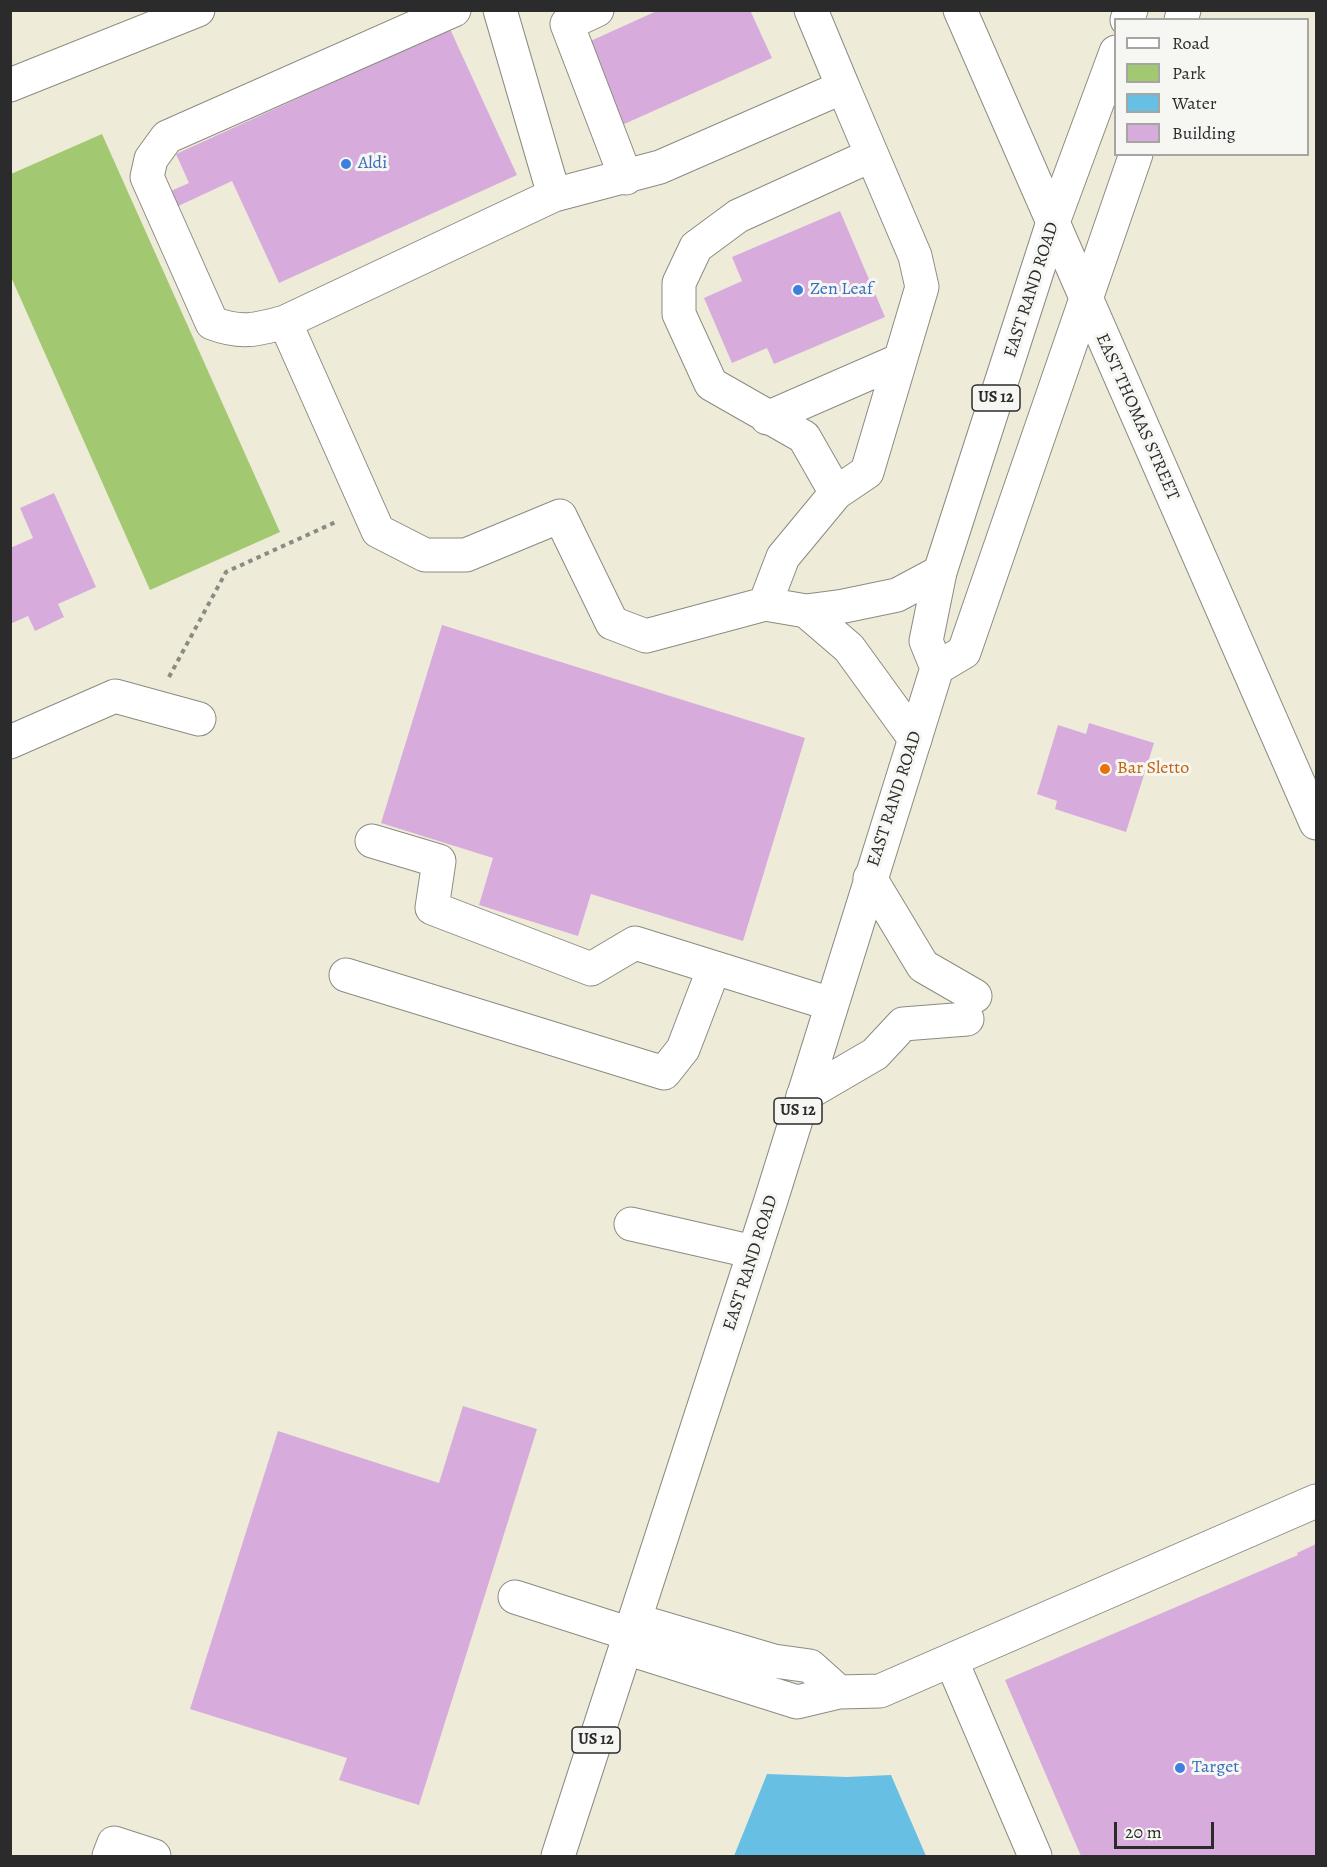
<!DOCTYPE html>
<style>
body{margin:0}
#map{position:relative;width:1327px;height:1867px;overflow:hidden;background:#eeebd8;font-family:Alegreya,serif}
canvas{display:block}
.frame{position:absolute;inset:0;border:12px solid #2b2b2b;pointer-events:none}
.legend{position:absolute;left:1114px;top:18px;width:195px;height:138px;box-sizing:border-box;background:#f6f6f2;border:2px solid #a5a5a2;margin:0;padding:8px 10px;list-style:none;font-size:18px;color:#2b2b2b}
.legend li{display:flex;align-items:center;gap:12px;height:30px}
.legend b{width:30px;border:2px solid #a5a5a2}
.scale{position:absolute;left:1114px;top:1822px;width:100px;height:27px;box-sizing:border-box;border:3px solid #2b2b2b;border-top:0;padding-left:8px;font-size:18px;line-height:21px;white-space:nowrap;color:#2b2b2b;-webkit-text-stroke:4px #f6f6f2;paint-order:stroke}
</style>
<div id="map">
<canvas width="1327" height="1867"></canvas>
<div class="frame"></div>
<ul class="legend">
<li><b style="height:8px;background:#fff"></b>Road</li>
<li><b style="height:16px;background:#a3c872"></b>Park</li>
<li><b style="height:16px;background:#67bfe4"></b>Water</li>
<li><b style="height:16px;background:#d7acdd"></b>Building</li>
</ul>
<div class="scale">20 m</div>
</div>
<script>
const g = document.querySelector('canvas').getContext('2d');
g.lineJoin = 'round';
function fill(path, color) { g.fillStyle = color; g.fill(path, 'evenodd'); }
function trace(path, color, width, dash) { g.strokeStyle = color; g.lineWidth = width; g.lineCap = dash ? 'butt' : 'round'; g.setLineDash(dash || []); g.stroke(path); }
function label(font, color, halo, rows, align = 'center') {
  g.font = font + ' Alegreya,serif'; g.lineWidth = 6; g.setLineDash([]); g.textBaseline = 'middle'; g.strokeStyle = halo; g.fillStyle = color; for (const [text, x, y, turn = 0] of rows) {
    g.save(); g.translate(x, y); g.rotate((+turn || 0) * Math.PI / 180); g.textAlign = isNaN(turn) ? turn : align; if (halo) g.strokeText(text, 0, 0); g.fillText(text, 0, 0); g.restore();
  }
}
const green = new Path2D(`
 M102 134 280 532 150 590 11 277V174Z`);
const water = new Path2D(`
 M767 1774 847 1777 891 1775 926 1856H734Z`);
const building = new Path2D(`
 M659 10H750L772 58 622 125 586 43Z
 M450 29 517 175 279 283 232 181 174 208 166 193 189 183 176 154Z
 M840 211 885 317 774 364 767 348 732 363 704 298 742 281 732 257Z
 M54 493 96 587 58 604 64 617 35 631 28 616 10 624V548L33 538 20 508Z
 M442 625 805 738 743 941 591 894 578 936 479 905 493 858 381 823Z
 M1089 723 1154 743 1126 832 1055 809 1057 801 1037 794 1058 725 1086 734Z
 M463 1406 537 1429 419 1805 339 1780 347 1758 190 1709 278 1431 439 1483Z
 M1316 1544V1856H1081L1005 1680 1298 1555 1297 1553Z`);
const path = new Path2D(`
 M169 677 226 572 338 521`);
const minor = new Path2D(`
 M454 10 167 137 151 159 147 177 212 323C241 334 256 330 285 322L554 195 660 167 843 87 811 10
 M500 10 554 195
 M597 10 567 24 626 178
 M960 10 1316 823
 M10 85 198 10
 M285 322 378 531 425 555H466L560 516 612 623 646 636 765 604 783 557 836 493 867 472 922 287 915 256 843 87
 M767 418 900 360
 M836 493 804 437 711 384 679 314V283L696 247 738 216 872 155
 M765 604 806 611 844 606 897 595 940 572
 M806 611 849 648 915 739
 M10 742 115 696 199 719
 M372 841 439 861 432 908 591 969 635 943 831 1004
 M870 878 923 966 975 996
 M346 975 664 1073 683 1049 714 968
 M803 1096 875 1054 903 1024 967 1019
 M631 1224 754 1252
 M515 1597 630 1634
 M635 1620 774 1661 810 1666 839 1692
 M626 1648 797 1702 839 1692 880 1691 1316 1501
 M952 1662 1035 1856
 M109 1856 114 1843 154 1856`);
const major = new Path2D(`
 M1127 20 1131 10
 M1181 20 1184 10
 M937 668 964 652 1136 154
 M558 1856 771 1200 937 668 926 641 940 572 1052 225 1116 52`);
const markers = [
 [346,164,6,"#3f7fe0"],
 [798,290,6,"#3f7fe0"],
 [1105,769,6,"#e8710a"],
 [1180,1768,6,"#3f7fe0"]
];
const shields = [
 [996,398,48],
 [798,1111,48],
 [596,1740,48]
];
const shieldNames = [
 ["US 12",996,398],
 ["US 12",798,1111],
 ["US 12",596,1740]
];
const shopNames = [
 ["Aldi",358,164],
 ["Zen Leaf",810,290],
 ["Target",1192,1768]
];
const streetNames = [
 ["EAST RAND ROAD",1032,290,-72],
 ["EAST THOMAS STREET",1137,417,66],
 ["EAST RAND ROAD",895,799,-72],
 ["EAST RAND ROAD",751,1263,-72]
];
const foodNames = [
 ["Bar Sletto",1117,769]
];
fill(green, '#a3c872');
fill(water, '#67bfe4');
fill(building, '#d7acdd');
trace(minor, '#8c8b82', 35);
trace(major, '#8c8b82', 35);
trace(path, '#8c8b82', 4, [4.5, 4.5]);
trace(minor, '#fff', 33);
trace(major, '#fff', 33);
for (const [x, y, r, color] of markers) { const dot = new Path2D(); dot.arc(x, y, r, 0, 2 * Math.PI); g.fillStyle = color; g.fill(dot); trace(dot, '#f6f6f2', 2); }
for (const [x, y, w] of shields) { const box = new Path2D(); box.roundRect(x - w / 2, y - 13, w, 26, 4.5); g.fillStyle = '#f6f6f2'; g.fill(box); trace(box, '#2b2b2b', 1.5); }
label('bold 16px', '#2b2b2b', null, shieldNames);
label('18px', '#366cbe', '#f6f6f2', shopNames, 'left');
label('18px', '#2b2b2b', '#f6f6f2', streetNames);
label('18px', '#c56008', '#f6f6f2', foodNames, 'left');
</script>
